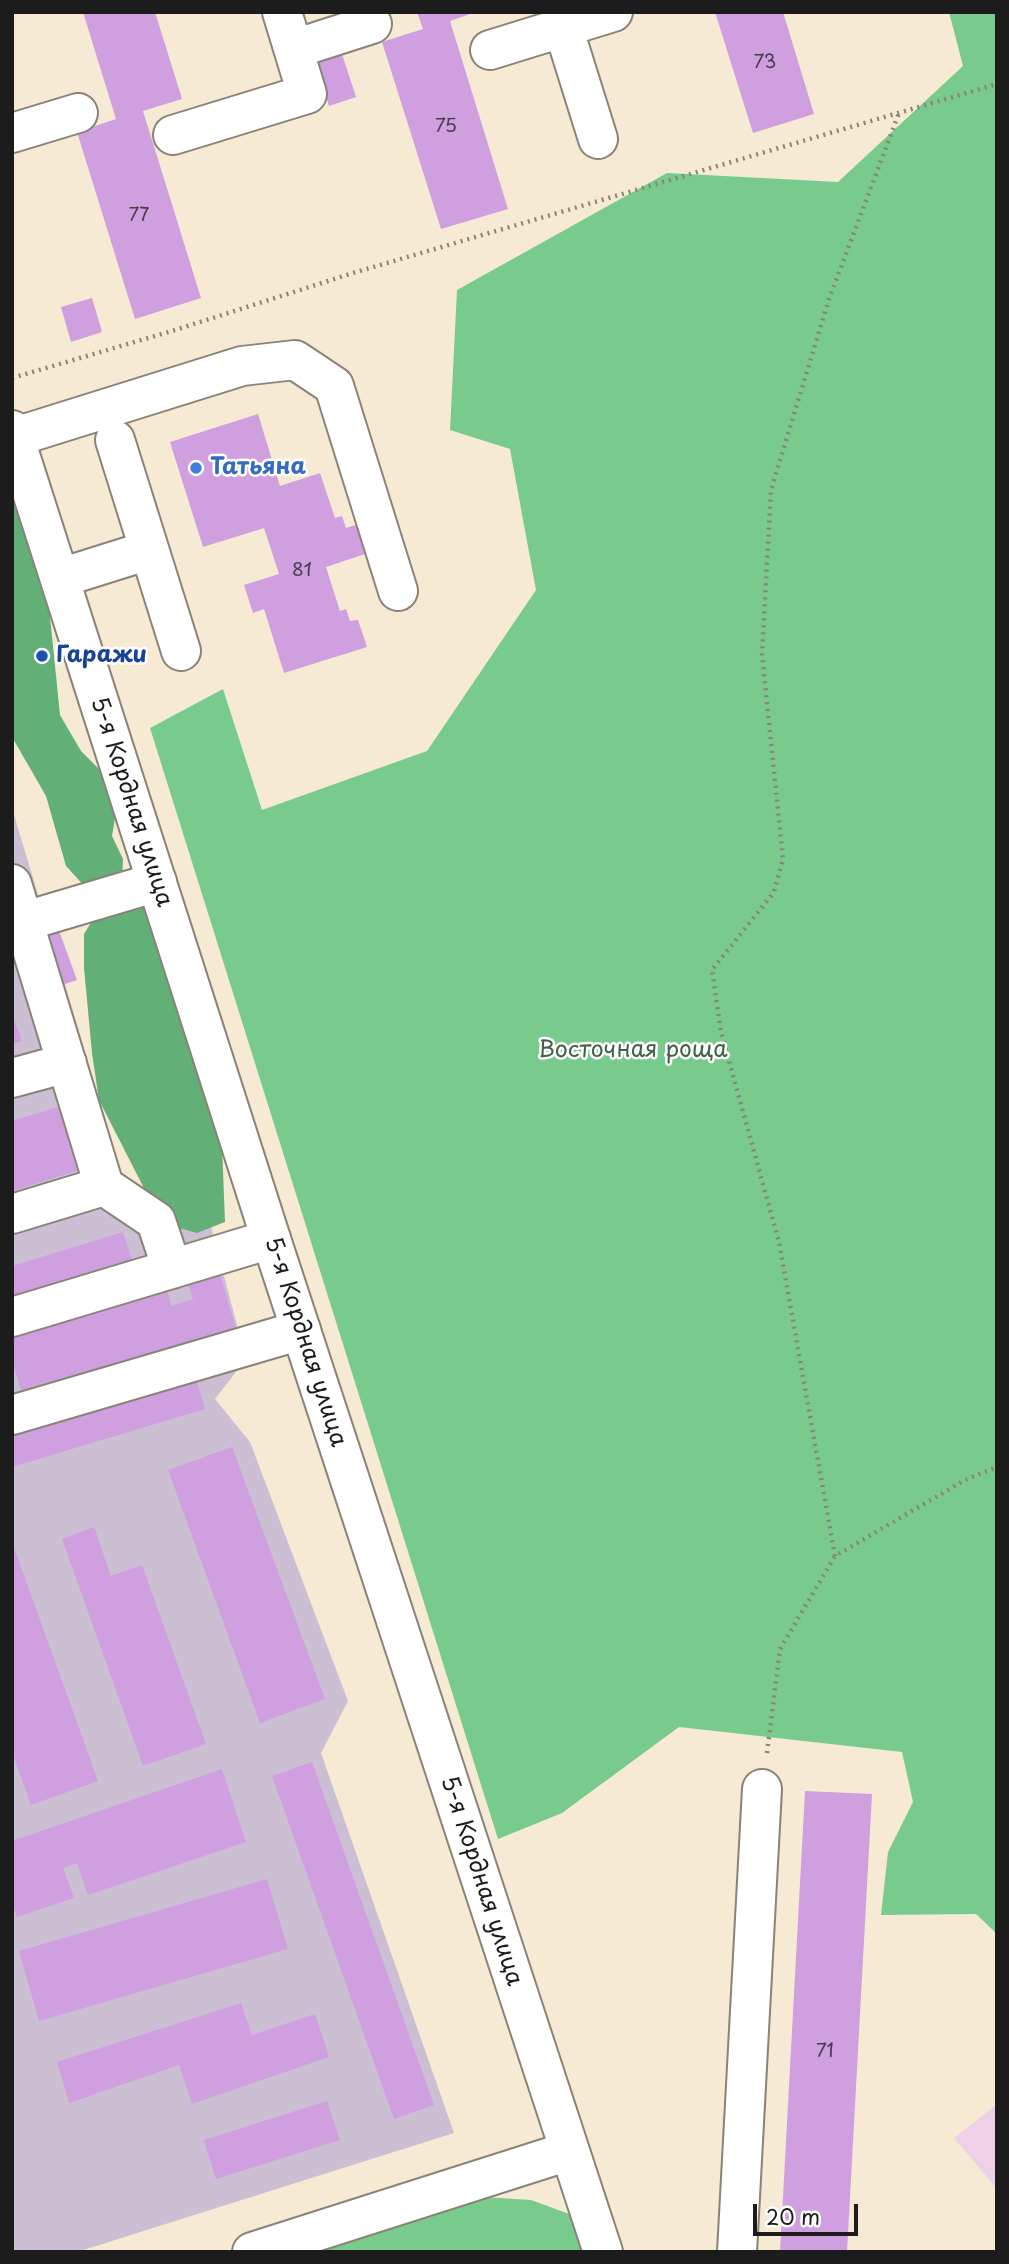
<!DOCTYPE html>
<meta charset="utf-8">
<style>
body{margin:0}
#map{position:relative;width:1009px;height:2264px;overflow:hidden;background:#f6ead5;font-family:"Playpen Sans",sans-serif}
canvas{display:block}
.frame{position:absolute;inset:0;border:14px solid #1c1c1c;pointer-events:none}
.scale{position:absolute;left:753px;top:2204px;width:105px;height:32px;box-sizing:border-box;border:4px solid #1c1c1c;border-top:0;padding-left:9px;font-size:21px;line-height:24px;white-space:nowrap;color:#1c1c1c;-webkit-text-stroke:5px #fff;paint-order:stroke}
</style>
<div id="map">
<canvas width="1009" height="2264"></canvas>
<div class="frame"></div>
<div class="scale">20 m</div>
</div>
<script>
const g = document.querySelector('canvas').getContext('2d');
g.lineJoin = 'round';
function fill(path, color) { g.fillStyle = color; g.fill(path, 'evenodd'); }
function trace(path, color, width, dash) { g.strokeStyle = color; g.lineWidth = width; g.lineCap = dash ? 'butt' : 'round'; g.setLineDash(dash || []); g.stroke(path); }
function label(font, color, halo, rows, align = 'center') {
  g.font = font + ' "Playpen Sans",sans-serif'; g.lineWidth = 5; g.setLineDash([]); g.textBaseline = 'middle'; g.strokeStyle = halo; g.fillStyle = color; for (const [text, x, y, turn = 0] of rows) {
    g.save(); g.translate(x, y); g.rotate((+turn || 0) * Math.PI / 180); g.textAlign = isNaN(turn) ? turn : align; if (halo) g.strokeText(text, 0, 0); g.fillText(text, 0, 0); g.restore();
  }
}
const built = new Path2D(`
 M997 2104V2189L954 2138Z`);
const industrial = new Path2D(`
 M12 808 129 1198 211 1227 246 1359 215 1399 250 1442 348 1701 321 1753 454 2133 77 2252H12Z`);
const green = new Path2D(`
 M949 12H997V1934L976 1914 881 1915 888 1852 913 1802 902 1752 679 1727 562 1813 498 1839 150 728 223 689 262 810 427 751 536 590 510 449 450 430 457 290 667 173 838 182 963 66Z
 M484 2197 531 2200 580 2218 591 2252H306Z`);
const forest = new Path2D(`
 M12 464 43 548 60 715 81 751 100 770 108 782 117 807 112 836 123 859 122 881 87 889 66 866 46 796 12 737Z
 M143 906 155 943 173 984 222 1146 225 1222 197 1233 172 1226 150 1200 99 1100 92 1053 84 968V934L97 913Z`);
const building = new Path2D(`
 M83 12H155L182 99 143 111 201 298 135 319 77 132 116 119Z
 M417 12H476L450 21 508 209 441 229 382 42 423 29Z
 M715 12H783L814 114 753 133Z
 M341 51 356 97 329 106 315 59Z
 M92 298 102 332 71 342 61 307Z
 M258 414 280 486 320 473 335 518 342 516 346 528 359 524 368 553 326 567 340 611 346 609 350 621 358 620 367 647 284 673 264 609 253 613 244 585 279 574 264 528 203 547 170 442Z
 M57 925 77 980 50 989 31 935Z
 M12 1013 22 1041 12 1044Z
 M61 1106 80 1170 12 1191V1121Z
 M123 1232 134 1266 12 1302V1266Z
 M220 1274 236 1329 21 1390 12 1360V1328L166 1285 171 1306 193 1299 188 1283Z
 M195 1376 205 1409 12 1467V1432Z
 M232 1447 325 1699 260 1723 168 1470Z
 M94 1527 111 1576 142 1565 206 1744 143 1766 62 1539Z
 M12 1542 98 1781 31 1805 12 1752Z
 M312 1762 434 2105 394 2119 272 1776Z
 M222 1769 246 1842 88 1895 77 1863 63 1868 74 1898 17 1917 12 1903V1841Z
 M805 1791 872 1794 847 2252H780Z
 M267 1879 288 1949 39 2021 19 1951Z
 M241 2003 252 2035 315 2014 329 2057 192 2104 179 2065 69 2103 57 2062Z
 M327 2101 340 2140 216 2179 204 2140Z`);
const path = new Path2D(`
 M12 378 172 331 353 273 997 84
 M835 1556 779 1242 721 1032 712 970 774 892 783 859 762 654 771 490 829 299 899 113
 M767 1753 780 1649 835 1556 965 1480 997 1467`);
const minor = new Path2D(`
 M563 27 598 139
 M294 49 372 24
 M490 50 613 12
 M12 133 78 113
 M173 135 307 94 282 12
 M15 437 242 366 295 360 334 386 398 591
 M115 440 181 651
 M60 578 149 550
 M12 884 104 1186 156 1221 172 1269
 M12 925 157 882
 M12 1078 67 1063
 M12 1214 104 1186
 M12 1317 271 1239
 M12 1415 301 1330
 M252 2252 569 2151
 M737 2252 762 1789`);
const major = new Path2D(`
 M12 430 271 1239 603 2252`);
const markers = [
 [196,468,7,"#3f7fe0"],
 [42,656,7,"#1a4fb4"]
];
const numberNames = [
 ["73",765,63],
 ["75",446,127],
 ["77",139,216],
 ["81",302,571],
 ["71",825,2052]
];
const shopNames = [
 ["Татьяна",210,468]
];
const transitNames = [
 ["Гаражи",56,656]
];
const streetNames = [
 ["5-я Кордная улица",131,802,72],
 ["5-я Кордная улица",305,1342,72],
 ["5-я Кордная улица",481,1881,72]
];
const parkNames = [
 ["Восточная роща",633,1051]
];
fill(built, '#eed0e7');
fill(industrial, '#ccbed3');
fill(green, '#79cb8d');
fill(forest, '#62af78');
fill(building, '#cf9fe0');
trace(minor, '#898378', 42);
trace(major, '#898378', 42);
trace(path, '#898378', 4.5, [2, 5]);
trace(minor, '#fff', 38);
trace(major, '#fff', 38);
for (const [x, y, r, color] of markers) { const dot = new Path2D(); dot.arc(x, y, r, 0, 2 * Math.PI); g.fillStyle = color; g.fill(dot); trace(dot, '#fff', 2.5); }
label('19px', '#493d4d', null, numberNames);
label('bold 23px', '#366cbe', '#fff', shopNames, 'left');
label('bold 23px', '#164399', '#fff', transitNames, 'left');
label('23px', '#1c1c1c', '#fff', streetNames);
label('23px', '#416249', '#fff', parkNames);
</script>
